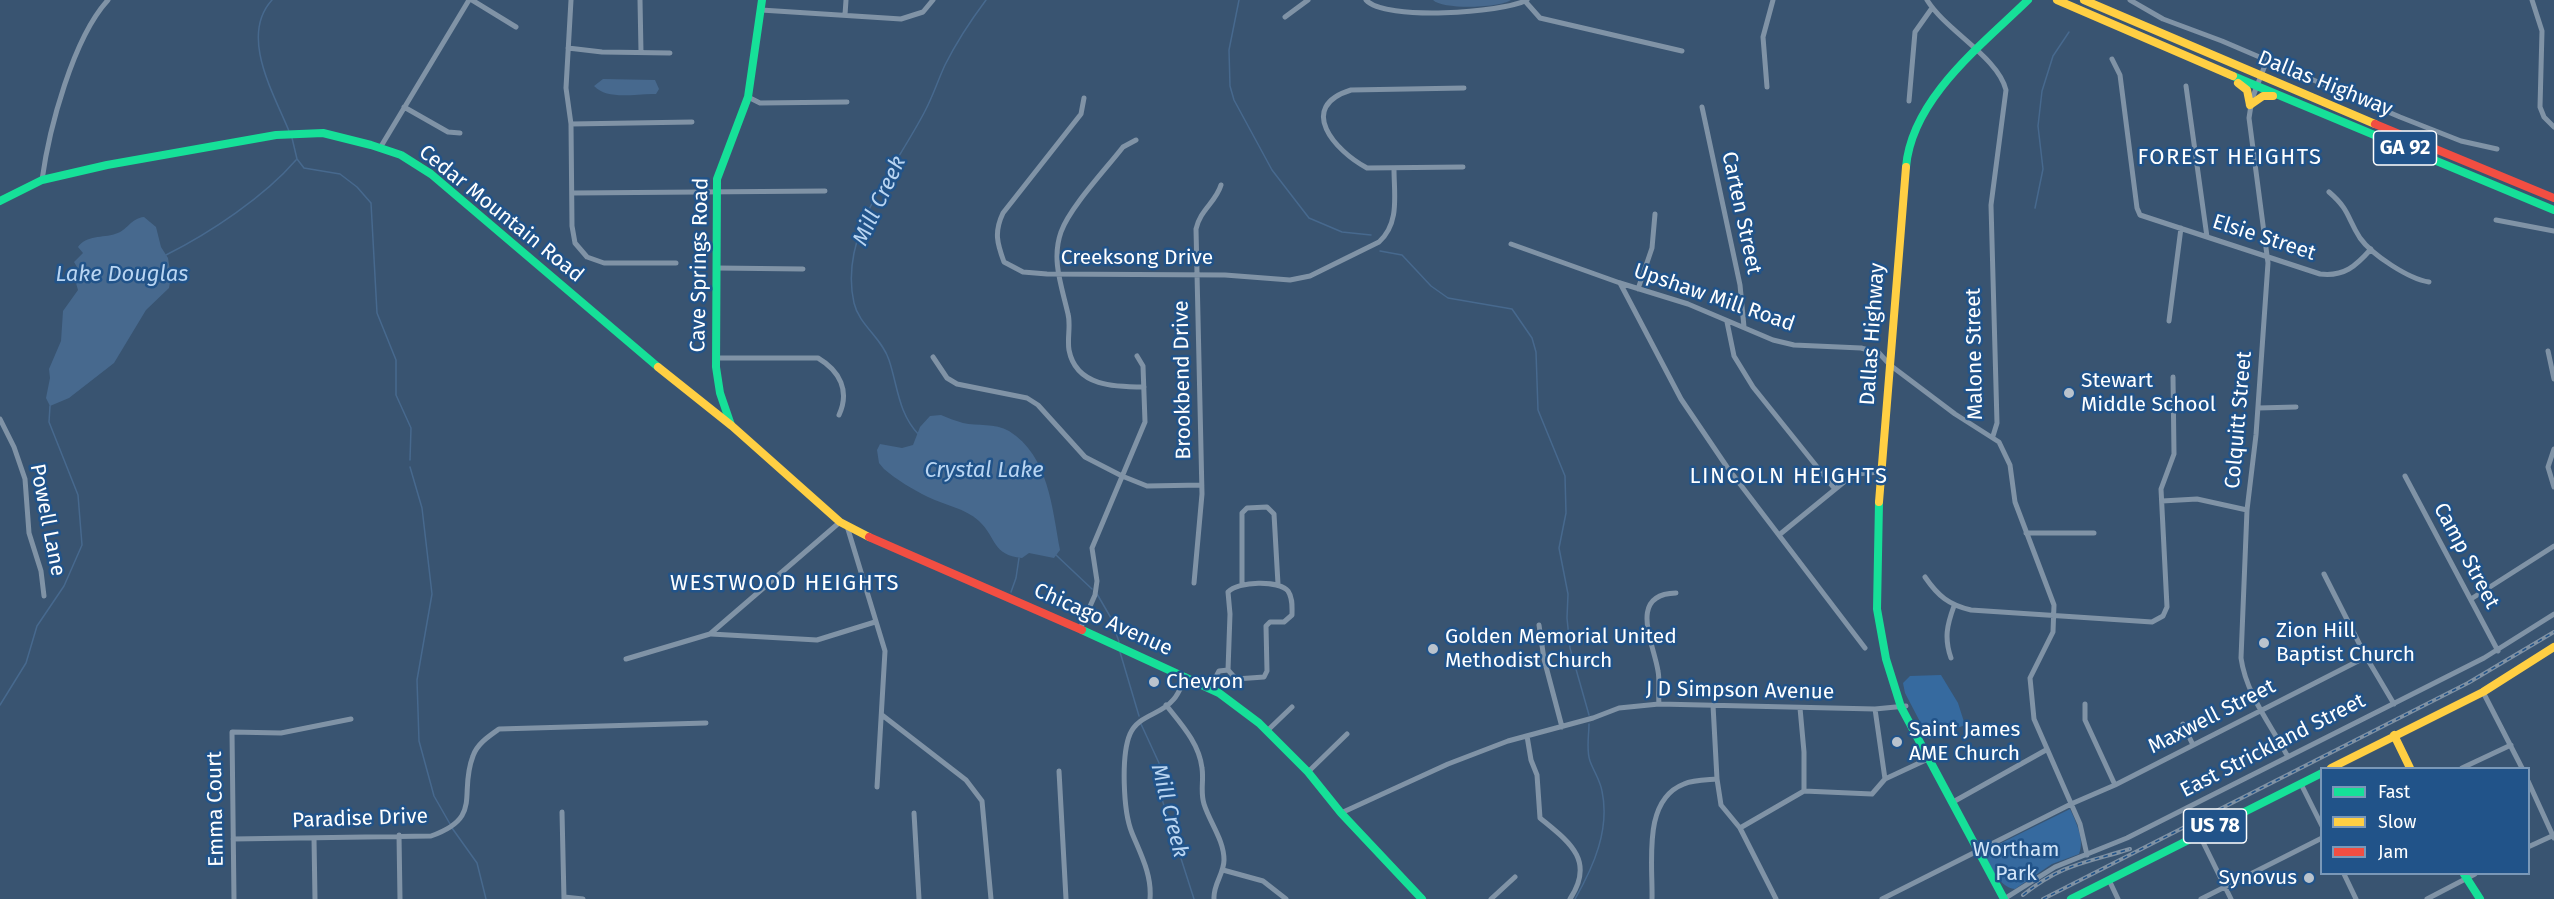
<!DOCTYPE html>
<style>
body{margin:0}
#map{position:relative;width:2554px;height:899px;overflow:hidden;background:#395471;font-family:"Fira Sans",sans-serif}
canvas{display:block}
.legend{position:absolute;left:2320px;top:767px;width:210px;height:108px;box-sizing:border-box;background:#215389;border:2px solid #7a98b8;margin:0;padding:8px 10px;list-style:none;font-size:18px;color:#fff}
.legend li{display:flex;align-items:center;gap:12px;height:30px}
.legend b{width:30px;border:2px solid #7a98b8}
</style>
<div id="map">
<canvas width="2554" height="899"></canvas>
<ul class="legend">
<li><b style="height:8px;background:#16e098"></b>Fast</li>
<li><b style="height:8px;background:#ffcf43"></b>Slow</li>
<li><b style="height:8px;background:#f24e42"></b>Jam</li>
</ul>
</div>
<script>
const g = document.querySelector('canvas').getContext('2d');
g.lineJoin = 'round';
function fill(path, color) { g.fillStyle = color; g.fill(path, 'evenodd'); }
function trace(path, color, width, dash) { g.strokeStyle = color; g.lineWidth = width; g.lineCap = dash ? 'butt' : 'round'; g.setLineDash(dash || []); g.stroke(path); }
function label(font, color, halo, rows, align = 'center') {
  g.font = font + ' "Fira Sans",sans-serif'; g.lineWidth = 5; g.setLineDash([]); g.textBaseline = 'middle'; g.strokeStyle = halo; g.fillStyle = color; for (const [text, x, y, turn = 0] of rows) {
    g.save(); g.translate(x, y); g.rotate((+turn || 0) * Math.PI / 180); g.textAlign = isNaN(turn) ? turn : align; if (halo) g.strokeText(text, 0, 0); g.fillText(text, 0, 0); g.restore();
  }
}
const green = new Path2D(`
 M1941 675 1958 703 1965 725 1929 739 1905 693 1903 683 1910 676Z
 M2070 809C2076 822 2085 840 2079 854L2052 864 2015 889C1998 887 1991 866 1983 852Z`);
const water = new Path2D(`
 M1433 0H1511C1499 8 1443 10 1433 0Z
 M603 79 655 80 659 89 656 94C637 93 608 101 594 86Z
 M144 217 156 227 161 247 168 258 171 277 169 288 146 310 114 363 69 398 50 406 46 398 50 378 49 369 61 341 63 311 78 290 74 276 80 272 74 262 83 253 78 247C86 235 103 238 115 234 127 231 131 218 144 217Z
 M941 415C948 418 956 421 963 423 977 426 995 423 1009 431 1049 456 1052 508 1060 550L1054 558 1029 553 1022 558C992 555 997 538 979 521 965 508 944 505 928 497 912 489 897 480 884 469L879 463 877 450 880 444 902 448 913 445 920 427 930 416Z`);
const stream = new Path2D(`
 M272 0C239 36 274 94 289 131
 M1239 0 1229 50 1230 86 1234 100 1272 170 1309 218 1342 232 1371 235
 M292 138 297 159 304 168 340 174 357 187 371 203 377 313 396 360V395L411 428 410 460
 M2035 208 2043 169 2038 126 2042 91 2053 56 2069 32
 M1380 251 1402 255 1431 286 1448 298 1512 309 1532 338 1536 352 1538 410 1565 476 1566 513 1559 548 1568 594 1567 618 1570 648 1589 715
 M166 255C210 233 264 197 296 160
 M919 435C898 413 898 387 889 360 882 338 859 325 854 303 838 233 896 168 925 111 933 96 938 80 945 65 956 43 971 20 986 0
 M410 467 422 508 432 594 417 680 419 741 434 796 450 824
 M1056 555 1092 589
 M1011 592 1016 578 1019 558
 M1097 594 1111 618 1119 642
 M1120 652 1139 716
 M0 705 26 663 37 626 64 586 82 545 78 495 49 422 50 406
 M1141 724 1159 763 1160 793 1194 899
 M452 828 477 863 486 899
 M1575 899C1594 866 1610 829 1602 791 1600 780 1594 772 1590 761 1586 750 1589 735 1589 724`);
const street = new Path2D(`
 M472 0 516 27
 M571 0 566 88 571 124 572 226 575 243 587 257 604 263H676
 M640 0 641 52
 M1366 0C1385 21 1502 13 1527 0
 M1927 0C1946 31 1998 57 2006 90L1991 205 1997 423 1993 436
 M2130 0 2163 19 2222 41 2400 117 2461 141 2497 149
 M2532 0 2542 31 2540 107 2544 117 2554 127
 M1525 1 1540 18 1682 51
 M761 10 901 19 923 12 933 0
 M845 15 846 0
 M1285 17 1308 0
 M568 48 602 52 670 53
 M2112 59 2120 75 2137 208 2140 215 2320 274C2344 277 2356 266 2371 249
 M2267 60 2252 99 2249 118 2268 263 2256 435 2247 510 2241 658C2246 694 2271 725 2288 757
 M2186 86 2207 237
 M1767 87 1763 37 1773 0
 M748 97 760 103 847 102
 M1084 98 1081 114 1003 213C994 232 997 243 1004 262L1023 272 1047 274 1225 275 1290 280 1310 276 1379 242C1400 223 1394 195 1394 169
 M1909 101 1915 32 1932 8
 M404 107 448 132 460 133
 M1702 107 1740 285 1744 327
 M571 124 692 122
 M1136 140 1123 147C1106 169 1070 207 1061 232 1051 260 1062 287 1068 314 1071 325 1067 338 1069 350 1076 387 1116 387 1144 387
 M380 148 469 0
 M1463 167 1367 168C1335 151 1296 107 1351 90L1464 88
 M42 180C49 129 73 38 108 0
 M2329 192C2350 210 2347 218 2360 238 2372 255 2409 279 2429 282
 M573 193 825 191
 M2496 220 2554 231
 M1511 244 1620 283 1688 304 1773 340 1794 345 1861 348 1879 353 1890 365 1955 414 1999 442 2010 465 2015 502 2054 605 2053 632 2030 678 2034 719 2080 824 2087 855
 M717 268 803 269
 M1620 283 1681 399 1727 467 1865 648
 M1638 289 1652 248 1655 214
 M2169 321 2181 228
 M1727 322 1734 356 1753 387 1834 488
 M2548 351 2554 379
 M933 357 947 378 957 384 1027 398 1038 405 1085 457 1122 476 1147 486 1202 485
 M716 358H818C840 371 850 391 839 415
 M2258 408 2296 407
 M0 419 14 447 25 479 29 533 41 571 44 596
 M2554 449 2548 467 2554 487
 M2405 476 2498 651
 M2162 501 2197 499 2247 510
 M847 526 885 651 877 787
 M2026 533H2094
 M1779 535 1844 482 1856 474 1880 472
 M2324 574 2365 655 2394 704
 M1925 577C1938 596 1949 605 1971 610L2152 622 2163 616 2167 607 2161 489 2174 454 2173 377
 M1194 583 1202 494 1196 229C1200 210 1216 202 1221 185
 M1242 585V513L1247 508 1267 507 1274 514 1278 584
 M2471 599 2554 546
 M1539 625 1544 659 1562 727
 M1080 629 1095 595 1097 581 1092 548 1145 422 1143 366 1137 356
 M711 634 817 640 875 622
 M1951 658C1944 638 1947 625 1954 606
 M626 659 710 634 840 522
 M1210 688 1219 671 1228 670 1236 679 1264 677 1267 671 1266 626 1270 622H1284L1292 615C1292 607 1293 598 1288 591 1279 580 1238 581 1228 592L1230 614 1228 670
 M2483 692 2522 768
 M1659 704C1658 693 1660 681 1658 671 1654 644 1627 594 1676 593
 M2085 704V720L2115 785
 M1166 705C1181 724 1199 743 1202 768 1204 781 1200 791 1204 804 1210 823 1224 840 1224 860 1224 874 1213 884 1214 899
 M1713 705 1717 779 1721 805 1740 828 1776 899
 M1800 708 1804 752V791
 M882 715 966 780 982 801 991 899
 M2183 724 2193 745
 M1267 731 1292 707
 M1527 736 1531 760 1537 775 1540 818C1568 841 1596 860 1570 899
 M2462 768 2511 745
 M1059 771 1066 899
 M1308 772 1347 734
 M1885 779 1928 759
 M2528 781 2554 838
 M2301 784 2322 826
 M1953 802 2046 750
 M562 812 564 899
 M914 813 919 899
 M1341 813 1448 764 1508 741 1593 718 1619 708 1659 704 1875 709 1906 706
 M1740 828 1804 791 1872 794 1885 779 1875 709
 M2199 834 2231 899
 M399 835 400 899
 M314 838 315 899
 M233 839 431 836C484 817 458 794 473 756 477 744 489 736 499 729L706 723
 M2528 847 2552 836
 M1223 870 1263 881 1286 899
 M2344 874 2356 899
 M2109 880 2118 899
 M564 897 583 899
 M234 899 232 732 281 733 351 719
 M1150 899C1152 875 1141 855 1132 833 1123 811 1121 755 1130 734 1138 715 1161 715 1173 700 1179 694 1182 684 1186 676
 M1491 899 1515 877
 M1652 899C1653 863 1642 800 1684 784 1693 780 1706 780 1717 779
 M1882 899 2071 804 2115 785 2366 657
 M2004 899 2055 867 2127 838 2484 658 2554 614
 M2201 899 2322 838
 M2427 899 2475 874`);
const fast = new Path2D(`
 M2233 76 2554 210
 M1906 167C1912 98 1982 45 2028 0
 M0 201 42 180 107 165 276 135 323 133 371 145 401 155 431 174 658 367
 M731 425 720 393 716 367 717 179 748 97 762 0
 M1879 502 1877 609 1886 659 1901 707 2004 899
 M1082 630 1219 693 1259 723 1308 772 1341 813 1422 899
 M2464 874 2480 899
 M2071 899 2322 773`);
const slow = new Path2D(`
 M2057 0 2233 76
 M2084 0 2375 124
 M2238 83 2247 90 2250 105
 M2250 105 2263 96H2273
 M658 367 732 426 840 522 869 537
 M1879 502 1906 167
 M2394 735 2410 768
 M2331 768 2483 692 2554 647`);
const jam = new Path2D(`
 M2375 124 2554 198
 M869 537 1082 630`);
const rail = new Path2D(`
 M2023 895C2062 864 2085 863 2130 849
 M2043 899 2468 683 2554 632`);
const markers = [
 [2069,393,6,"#bac3cd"],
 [2264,643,6,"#bac3cd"],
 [1433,649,6,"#bac3cd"],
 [1154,682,6,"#bac3cd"],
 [1897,742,6,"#bac3cd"],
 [2309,878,6,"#bac3cd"]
];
const shields = [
 [2405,148,63],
 [2215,826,63]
];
const shieldNames = [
 ["GA 92",2405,148],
 ["US 78",2215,826]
];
const streetNames = [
 ["Dallas Highway",2325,84,22],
 ["Carten Street",1741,213,78],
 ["Cedar Mountain Road",501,214,39],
 ["Elsie Street",2264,238,18],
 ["Creeksong Drive",1137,258],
 ["Cave Springs Road",700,265,-89],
 ["Upshaw Mill Road",1714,298,19],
 ["Dallas Highway",1873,334,-86],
 ["Malone Street",1975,354,-91],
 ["Brookbend Drive",1183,380,-91],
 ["Colquitt Street",2239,420,-85],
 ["Powell Lane",47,520,79],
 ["Camp Street",2466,556,62],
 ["Chicago Avenue",1103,620,24],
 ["J D Simpson Avenue",1740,691,1],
 ["Maxwell Street",2212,717,-27],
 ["East Strickland Street",2273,746,-27],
 ["Emma Court",216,809,-91],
 ["Paradise Drive",360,819,-2]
];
const poiNames = [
 ["Stewart",2081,381],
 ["Middle School",2081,405],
 ["Zion Hill",2276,631],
 ["Baptist Church",2276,655],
 ["Golden Memorial United",1445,637],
 ["Methodist Church",1445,661],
 ["Chevron",1166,682],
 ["Saint James",1909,730],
 ["AME Church",1909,754],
 ["Synovus",2297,878,"right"]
];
const parkNames = [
 ["Wortham",2016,850],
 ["Park",2016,874]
];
const neighbourhoodNames = [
 ["FOREST HEIGHTS",2230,158],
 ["LINCOLN HEIGHTS",1789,477],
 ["WESTWOOD HEIGHTS",785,584]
];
const waterNames = [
 ["Mill Creek",880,201,-65],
 ["Lake Douglas",122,275],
 ["Crystal Lake",984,471],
 ["Mill Creek",1169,811,76]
];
fill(green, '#366a9f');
fill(water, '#47698e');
trace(stream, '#47698e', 1.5);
trace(street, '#8093a6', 5);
trace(fast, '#16e098', 8);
trace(slow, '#ffcf43', 8);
trace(jam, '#f24e42', 8);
trace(rail, '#8092a4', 4);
trace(rail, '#215389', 1.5, [4.5]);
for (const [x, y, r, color] of markers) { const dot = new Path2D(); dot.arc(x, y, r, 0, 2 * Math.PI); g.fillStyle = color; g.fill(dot); trace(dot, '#215389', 2); }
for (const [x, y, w] of shields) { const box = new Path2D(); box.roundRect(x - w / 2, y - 17, w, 34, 4.5); g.fillStyle = '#215389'; g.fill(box); trace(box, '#fff', 1.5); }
label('bold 20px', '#fff', null, shieldNames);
label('21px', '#fff', '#215389', streetNames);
label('21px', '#fff', '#215389', poiNames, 'left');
label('21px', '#d2e5f8', '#215389', parkNames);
g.letterSpacing = '1.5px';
label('22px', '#fff', '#215389', neighbourhoodNames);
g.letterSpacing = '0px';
label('italic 22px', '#b9d5f2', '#215389', waterNames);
</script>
